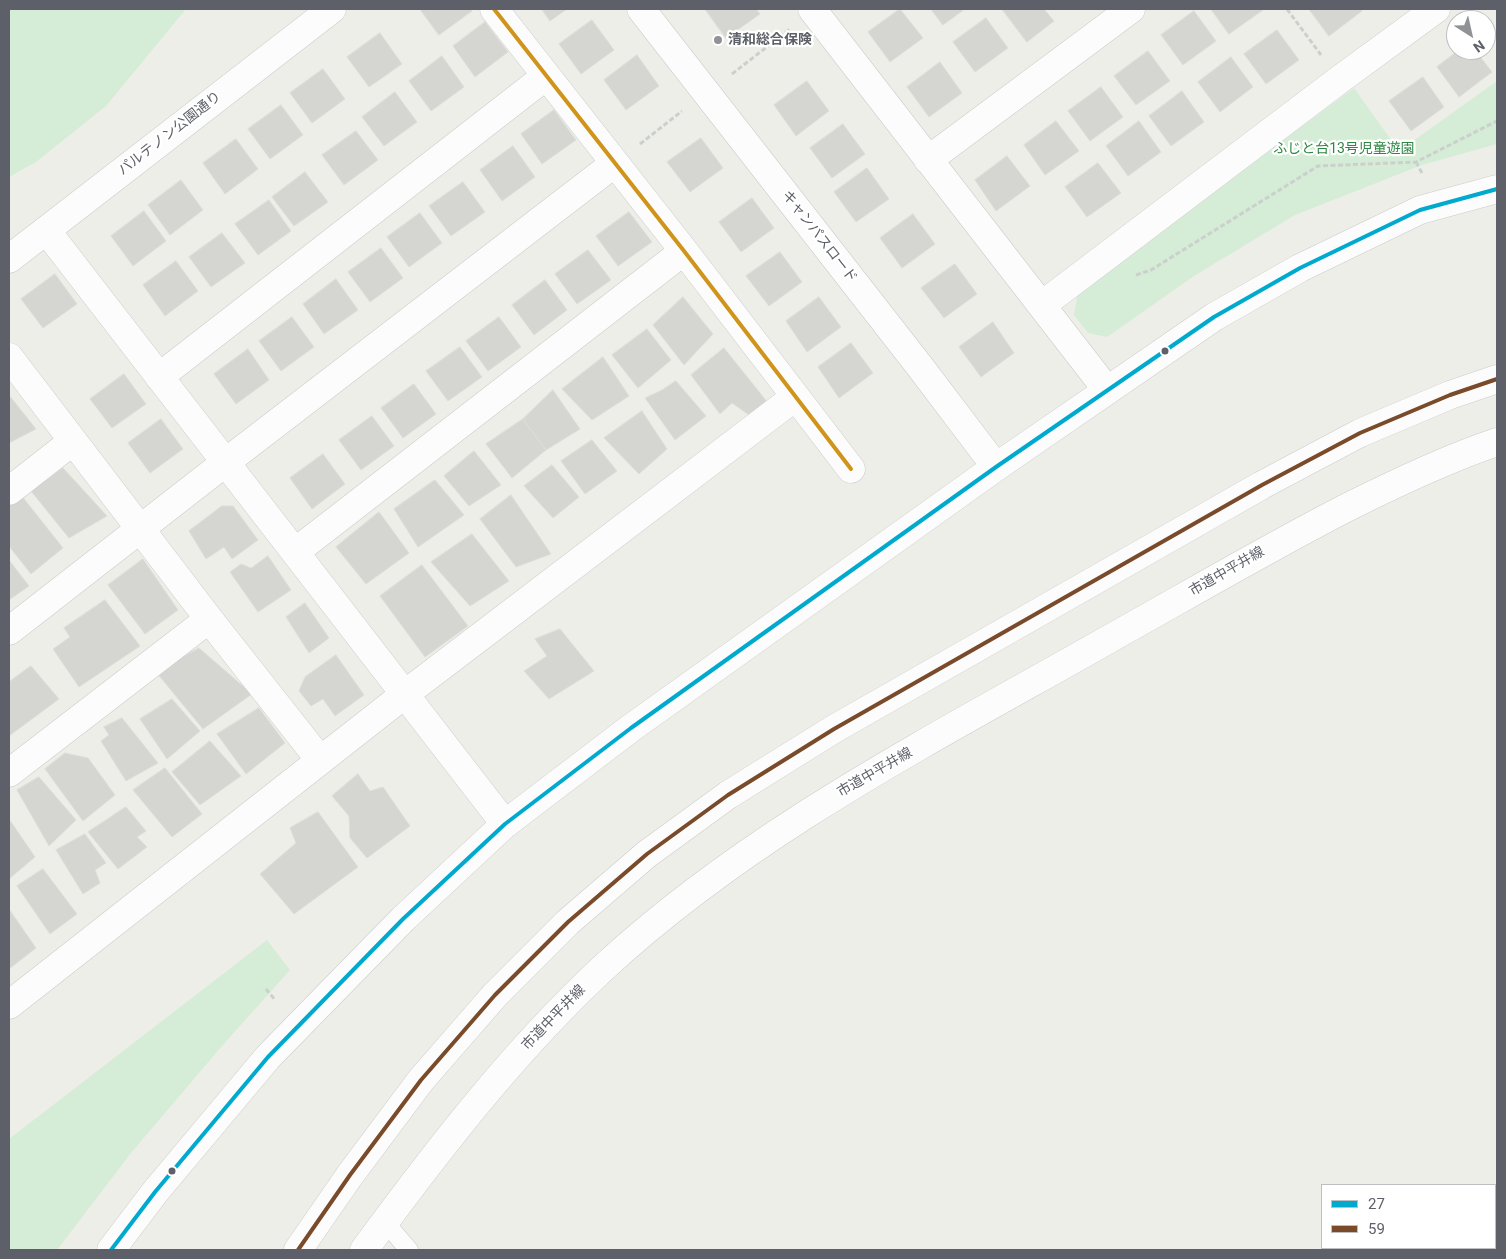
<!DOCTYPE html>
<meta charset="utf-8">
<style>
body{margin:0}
#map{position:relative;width:1506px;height:1259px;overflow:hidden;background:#eeeee9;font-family:Roboto,sans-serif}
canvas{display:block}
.frame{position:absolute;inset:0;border:10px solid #5d6068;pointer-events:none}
.legend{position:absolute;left:1321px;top:1184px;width:175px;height:65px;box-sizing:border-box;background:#fff;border:1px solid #bebfc3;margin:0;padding:6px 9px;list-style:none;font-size:15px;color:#5d6068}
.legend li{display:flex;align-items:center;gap:10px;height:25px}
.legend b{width:25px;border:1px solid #bebfc3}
.north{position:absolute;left:1446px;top:10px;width:50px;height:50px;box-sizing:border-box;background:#fff;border:1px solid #bebfc3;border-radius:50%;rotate:145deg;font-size:14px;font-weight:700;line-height:20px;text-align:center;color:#5d6068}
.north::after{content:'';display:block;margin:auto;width:18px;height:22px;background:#909295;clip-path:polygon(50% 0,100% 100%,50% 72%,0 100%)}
</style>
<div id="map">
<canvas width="1506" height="1259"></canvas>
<div class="frame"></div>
<ul class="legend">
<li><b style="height:6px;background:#00a9ce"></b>27</li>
<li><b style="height:6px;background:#7a4b2a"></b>59</li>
</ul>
<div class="north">N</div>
</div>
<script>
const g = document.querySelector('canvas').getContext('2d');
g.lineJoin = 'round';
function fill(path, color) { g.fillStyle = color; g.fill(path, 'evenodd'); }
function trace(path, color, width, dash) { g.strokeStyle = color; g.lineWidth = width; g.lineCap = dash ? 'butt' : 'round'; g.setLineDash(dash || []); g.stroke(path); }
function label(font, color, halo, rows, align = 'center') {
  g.font = font + ' Roboto,"Noto Sans JP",sans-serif'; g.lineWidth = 4.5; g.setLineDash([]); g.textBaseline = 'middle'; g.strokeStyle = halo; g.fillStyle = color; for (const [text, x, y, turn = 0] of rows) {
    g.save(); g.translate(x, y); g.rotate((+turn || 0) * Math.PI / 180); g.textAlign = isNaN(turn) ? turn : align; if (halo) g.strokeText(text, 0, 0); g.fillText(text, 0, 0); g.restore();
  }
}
const green = new Path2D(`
 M9 9H186L106 106 36 162 9 177Z
 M1497 81V144L1422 165 1295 215 1194 276 1107 337 1088 333 1074 315 1078 292 1354 88 1399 151Z
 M267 940 290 970 221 1047 131 1153 57 1250H9V1139Z
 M1497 1190V1250H1373L1383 1248H1495V1191Z`);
const building = new Path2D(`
 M420 9H470L472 11 439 35Z
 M542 9H567L550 21Z
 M705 9H756L760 14 726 38Z
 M900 9 923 38 890 62 868 32Z
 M931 9H965L943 25Z
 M1002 9H1044L1054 21 1027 42Z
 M1211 9H1262L1263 10 1229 34Z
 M1309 9H1360L1362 11 1329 36Z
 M1194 11 1216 41 1183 65 1161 35Z
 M986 18 1008 48 975 72 953 42Z
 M592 20 614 50 581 74 559 44Z
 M485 22 508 52 475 77 453 46Z
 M1277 30 1299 60 1266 84 1244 54Z
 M380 33 402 64 369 87 347 57Z
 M1459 50H1475L1492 72 1459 97 1437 67Z
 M1148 51 1170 81 1136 105 1114 76Z
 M637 55 659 86 626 110 604 80Z
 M442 56 464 87 431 111 409 81Z
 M1231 57 1253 87 1220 112 1198 82Z
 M940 62 962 93 929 117 907 87Z
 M323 69 345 99 312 123 290 93Z
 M1423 77 1444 107 1411 131 1389 101Z
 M807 81 829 111 796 136 774 105Z
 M1101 87 1123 117 1090 141 1068 111Z
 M1182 91 1204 122 1171 146 1149 116Z
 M395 92 417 122 384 146 362 117Z
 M281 105 303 135 270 159 248 129Z
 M554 110 576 140 542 164 521 134Z
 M1056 121 1079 151 1045 175 1024 145Z
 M1139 121 1161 152 1128 176 1106 146Z
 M843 124 865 154 832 178 810 148Z
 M356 131 378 160 344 185 322 155Z
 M701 138 723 168 690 192 667 162Z
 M236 139 258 169 225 194 203 163Z
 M513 146 535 177 502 201 480 170Z
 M1007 156 1030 186 996 211 975 180Z
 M1098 163 1121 193 1087 217 1065 187Z
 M867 168 889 199 856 222 834 192Z
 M305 172 328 202 294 226 272 197Z
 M181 180 203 210 170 235 148 205Z
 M463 182 485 212 451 236 429 206Z
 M752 198 774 228 741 252 719 222Z
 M269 200 291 231 258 255 235 224Z
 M144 211 166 241 133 266 111 236Z
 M629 212 652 242 618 266 596 236Z
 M420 213 442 243 409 267 387 237Z
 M913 214 935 244 902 268 880 238Z
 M222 233 245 263 211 287 189 257Z
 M381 248 403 278 370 302 348 272Z
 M588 250 611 280 577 304 555 274Z
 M780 252 802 282 769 306 746 276Z
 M176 261 198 291 165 316 143 285Z
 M955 264 977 294 944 318 921 288Z
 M55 274 77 304 43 328 21 299Z
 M336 279 358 310 324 334 303 304Z
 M545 280 567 310 534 335 512 305Z
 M683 297 713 334 684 365 653 325Z
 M819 297 841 327 807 352 786 321Z
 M292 317 314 347 281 371 259 341Z
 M499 317 521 347 488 371 466 341Z
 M993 322 1014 353 981 377 959 347Z
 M647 329 671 360 638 388 612 355Z
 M851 343 873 373 839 398 818 367Z
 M460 347 482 377 448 401 426 371Z
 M724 348 768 403 749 415 732 403 720 414 691 375Z
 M248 349 269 380 236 404 214 374Z
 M603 357 629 396 592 420 562 389Z
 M124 374 146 404 112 428 90 399Z
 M676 381 706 416 675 440 645 398 662 390Z
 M414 384 436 414 403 438 381 408Z
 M553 390 580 429 546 450 523 419Z
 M9 395 36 429 9 443Z
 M642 411 667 449 639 474 604 438Z
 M372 416 394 446 361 470 339 440Z
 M161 419 183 449 150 473 128 443Z
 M523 419 546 450 512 478 486 444Z
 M592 440 617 471 585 494 561 461Z
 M474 451 501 485 469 506 444 476Z
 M323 454 345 484 312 509 290 478Z
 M552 465 579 497 553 518 524 486Z
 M63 468 107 516 69 538 31 491Z
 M435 480 464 515 418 547 394 509Z
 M21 495 63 548 31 574 9 546V502Z
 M511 495 551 554 516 567 480 519Z
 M222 506H233L258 540 232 559 224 547 206 559 189 531Z
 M379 512 409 553 366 584 336 547Z
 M472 534 509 581 470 606 431 562Z
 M268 556 291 590 258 612 230 572 241 564 251 568Z
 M143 559 178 610 145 634 108 585Z
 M9 560 29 586 9 600Z
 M422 565 468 626 425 657 380 596Z
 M105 600 140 646 79 687 53 649 70 637 64 628Z
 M305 603 329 638 309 653 286 617Z
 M560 629 594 671 549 699 524 671 547 656 535 639Z
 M199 648 252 694 203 729 156 672Z
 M336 655 364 695 335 716 323 699 311 706 299 691 305 677Z
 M31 666 59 699 9 736V682Z
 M172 699 200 731 167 759 140 719Z
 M259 708 285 743 246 774 217 734Z
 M122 718 158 763 126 781 101 741 109 735 104 727Z
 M210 741 241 776 200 805 172 772Z
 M65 753 88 758 115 795 83 821 45 769Z
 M165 768 202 814 172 837 133 790Z
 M358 774 370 791 383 787 410 826 367 858 350 838 349 816 332 796Z
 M39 777 76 820 49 846 17 790Z
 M126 807 146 831 137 837 147 847 118 869 88 832Z
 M318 812 358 867 294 914 260 874 296 843 290 828Z
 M9 819 35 857 9 879Z
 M85 834 106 863 95 870 100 883 83 894 56 850Z
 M43 869 77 914 50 934 17 886Z
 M9 909 36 948 9 969Z`);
const path = new Path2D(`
 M1287 9 1321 55
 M732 74 790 29
 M640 144 682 111
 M1416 162 1423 175
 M1136 275 1151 270 1318 166 1416 162 1497 121
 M266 989 275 1000`);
const service = new Path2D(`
 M385 1222 409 1250`);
const minor = new Path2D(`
 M494 9 684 251 851 469
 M641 9 921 368 996 467
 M812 9 1107 390
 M928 160 1131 9
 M46 230 505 824
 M9 259 332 9
 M1042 305 1339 80 1436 9
 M9 357 209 619 320 760
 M159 377 546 76
 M9 491 73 441
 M295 552 684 251
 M9 631 226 462 615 163
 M9 773 209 619
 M9 1005 405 694 795 397`);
const tertiary = new Path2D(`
 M111 1250 155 1192 268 1057 403 919 505 824 631 728 996 467 1214 317 1300 268 1420 210 1497 189
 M298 1250 350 1175 421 1080 495 995 568 922 647 854 728 795 834 729 1262 485 1360 433 1450 395 1497 379
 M364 1250C437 1151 512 1053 602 969 753 829 941 735 1118 634 1195 591 1270 547 1348 507 1396 483 1446 459 1497 442`);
const bus1 = new Path2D(`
 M111 1250 155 1192 268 1057 403 919 505 824 631 728 996 467 1214 317 1300 268 1420 210 1497 189`);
const bus2 = new Path2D(`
 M298 1250 350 1175 421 1080 495 995 568 922 647 854 728 795 834 729 1262 485 1360 433 1450 395 1497 379`);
const bus3 = new Path2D(`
 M494 9 684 251 851 469`);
const markers = [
 [718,40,5,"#909295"],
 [1165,351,4.5,"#5d6068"],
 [172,1171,4.5,"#5d6068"]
];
const poiNames = [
 ["清和総合保険",728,40]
];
const streetNames = [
 ["パルテノン公園通り",170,134,-38],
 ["キャンパスロード",819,237,52],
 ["市道中平井線",1227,572,-30],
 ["市道中平井線",875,773,-30],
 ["市道中平井線",554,1018,-46]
];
const parkNames = [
 ["ふじと台13号児童遊園",1344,149]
];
fill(green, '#d5ecd7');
fill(building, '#d5d5d2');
trace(building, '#deddd7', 1);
trace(service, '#cbcccb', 19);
trace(minor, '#cbcccb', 29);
trace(tertiary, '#cbcccb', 29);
trace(path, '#cbd0cd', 3, [5, 2.5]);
trace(service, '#fcfcfc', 18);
trace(minor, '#fcfcfc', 28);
trace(tertiary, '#fcfcfc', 28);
trace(bus1, '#00a9ce', 4);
trace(bus2, '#7a4b2a', 4);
trace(bus3, '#d0941a', 4);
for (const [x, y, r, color] of markers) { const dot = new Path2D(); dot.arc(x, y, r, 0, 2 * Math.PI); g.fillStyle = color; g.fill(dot); trace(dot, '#fff', 2); }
label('bold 14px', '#5d6068', '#fff', poiNames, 'left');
label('14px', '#5d6068', '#fff', streetNames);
label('14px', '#2d8742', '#fff', parkNames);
</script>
